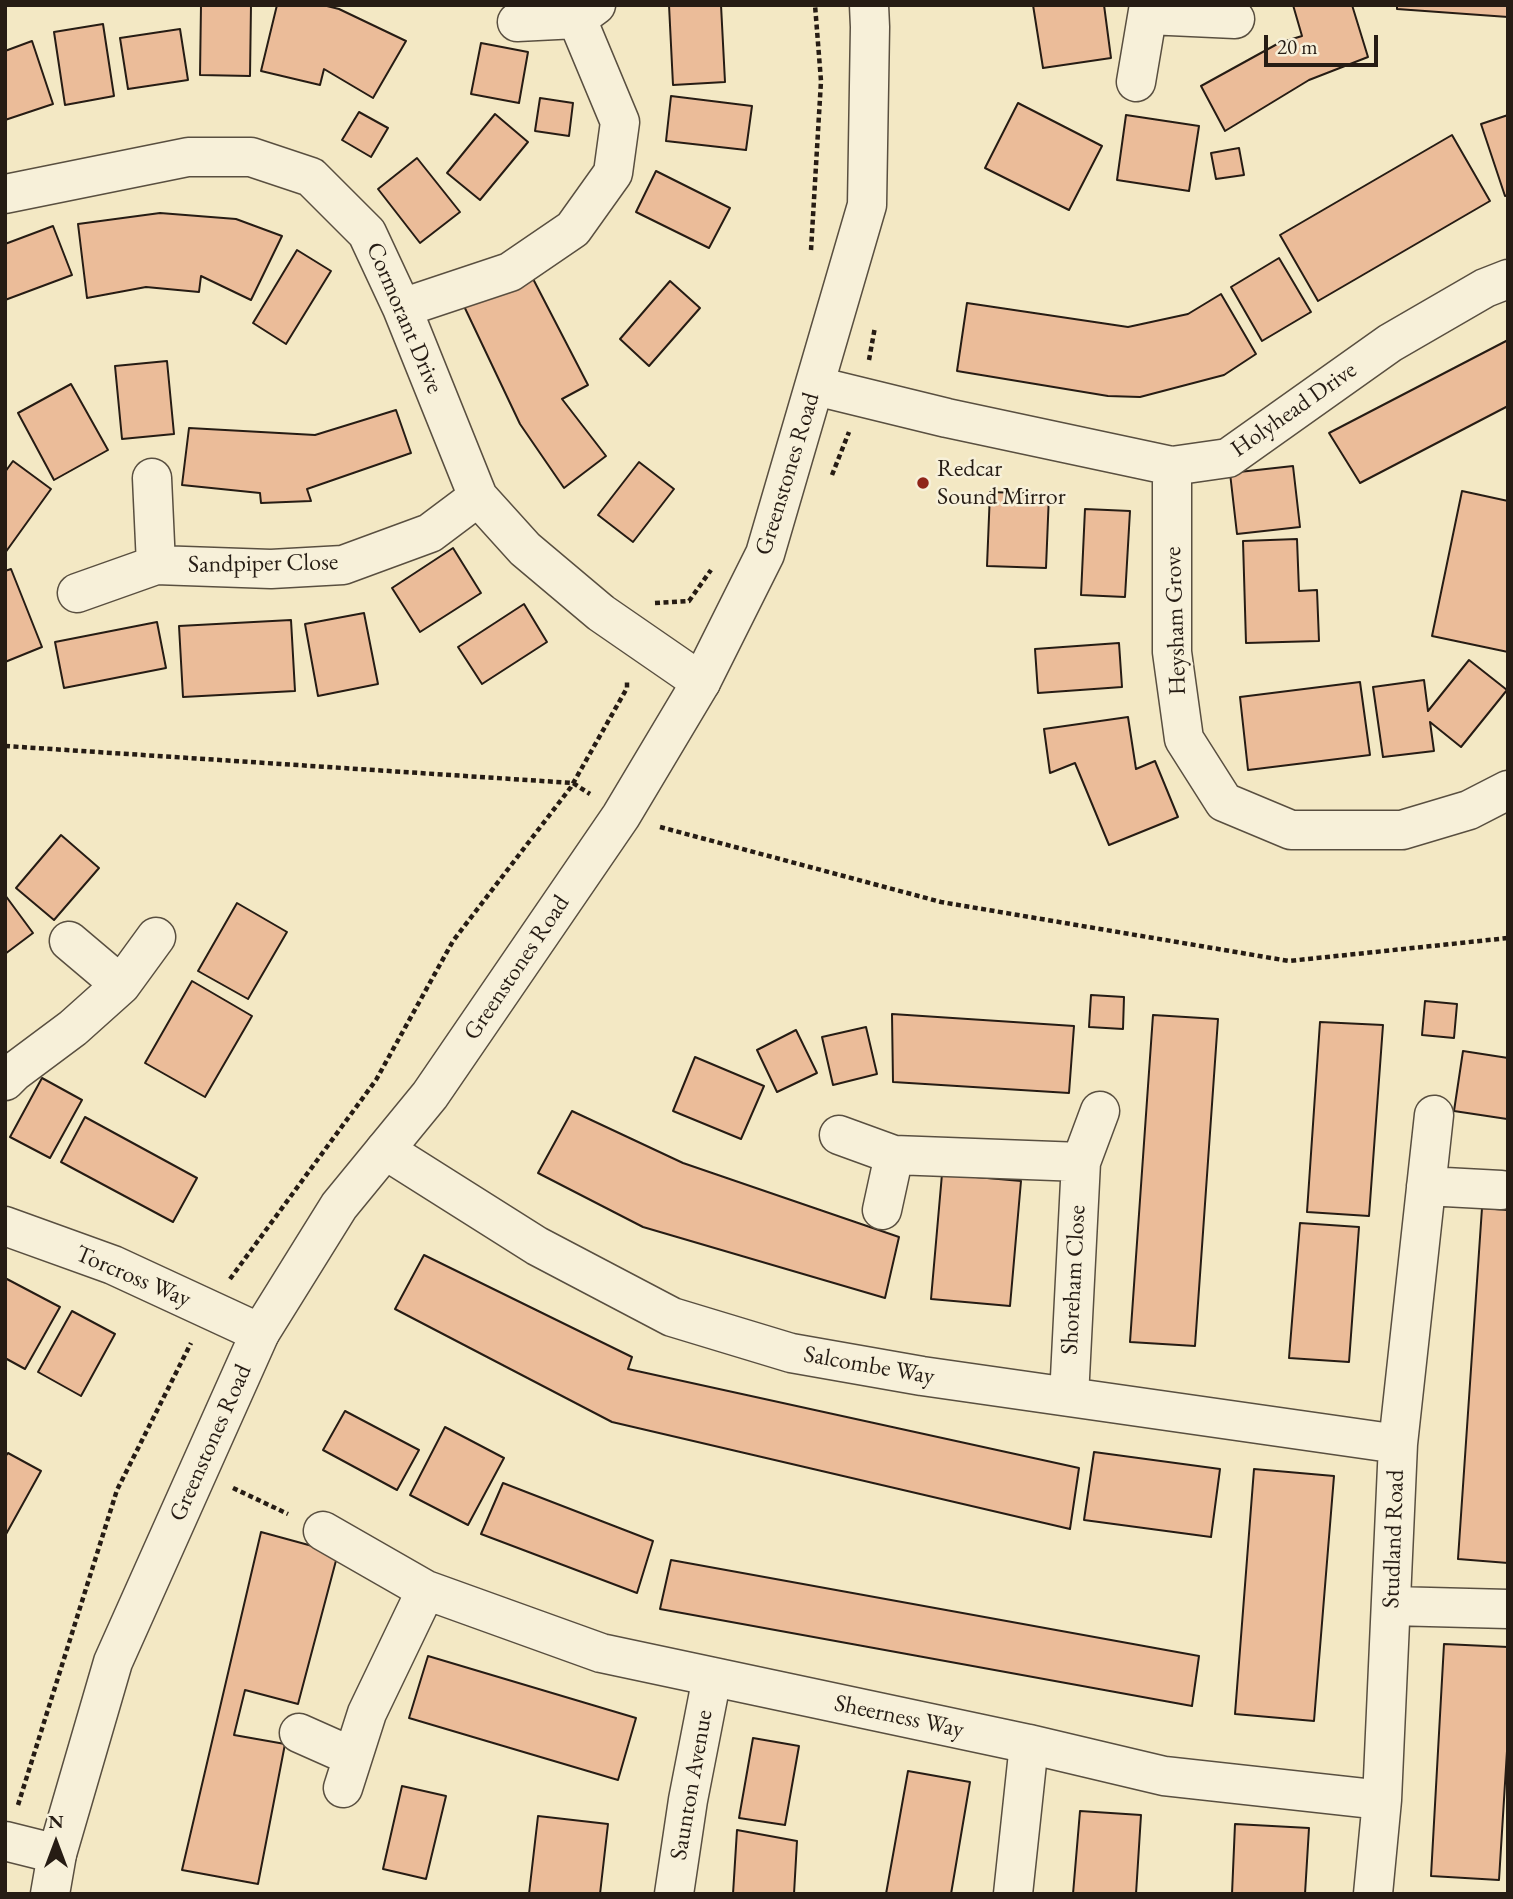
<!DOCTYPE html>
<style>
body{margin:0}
#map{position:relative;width:1513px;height:1899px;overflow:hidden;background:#f3e8c4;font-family:"EB Garamond",serif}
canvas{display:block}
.frame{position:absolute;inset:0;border:7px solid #261c14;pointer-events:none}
.north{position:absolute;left:21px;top:1808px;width:70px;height:70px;-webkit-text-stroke:5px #f7f0d9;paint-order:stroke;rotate:0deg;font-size:19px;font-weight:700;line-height:28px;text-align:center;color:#261c14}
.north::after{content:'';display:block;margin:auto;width:24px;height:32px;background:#261c14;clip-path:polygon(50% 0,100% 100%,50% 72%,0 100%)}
.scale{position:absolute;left:1264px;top:35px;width:114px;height:32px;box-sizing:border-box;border:4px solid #261c14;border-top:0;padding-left:9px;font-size:21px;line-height:24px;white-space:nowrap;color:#261c14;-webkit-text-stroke:5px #f7f0d9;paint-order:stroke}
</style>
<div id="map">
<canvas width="1513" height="1899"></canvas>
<div class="frame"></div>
<div class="north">N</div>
<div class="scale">20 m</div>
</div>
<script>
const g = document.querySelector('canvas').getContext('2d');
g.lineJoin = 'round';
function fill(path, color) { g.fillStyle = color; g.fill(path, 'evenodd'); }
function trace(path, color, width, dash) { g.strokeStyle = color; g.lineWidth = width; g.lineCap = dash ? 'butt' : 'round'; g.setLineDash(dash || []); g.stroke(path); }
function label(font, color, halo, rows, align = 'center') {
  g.font = font + ' "EB Garamond",serif'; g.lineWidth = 5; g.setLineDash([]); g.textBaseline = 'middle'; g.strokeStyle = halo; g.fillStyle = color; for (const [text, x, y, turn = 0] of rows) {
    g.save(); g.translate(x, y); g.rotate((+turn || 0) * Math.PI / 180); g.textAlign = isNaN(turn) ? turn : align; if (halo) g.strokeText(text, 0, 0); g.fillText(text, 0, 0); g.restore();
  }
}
const building = new Path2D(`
 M201 5H251L250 76 200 75Z
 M277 5H323L339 9 406 41 373 98 324 69 320 85 261 71Z
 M669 5H721L725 82 673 85Z
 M1033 5H1104L1111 58 1043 68Z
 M1293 5H1352L1368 57 1309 80 1225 131 1201 86 1279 43 1302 36Z
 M1397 5H1508V17L1397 9Z
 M103 24 114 96 65 105 54 32Z
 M180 29 188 80 128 89 120 38Z
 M32 41 53 104 5 120V51Z
 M481 43 528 52 519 103 471 94Z
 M671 96 752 106 746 150 666 141Z
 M540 98 573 103 569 136 535 131Z
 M1018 103 1102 146 1069 210 985 168Z
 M359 112 388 128 371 157 342 140Z
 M495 114 528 142 480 200 447 173Z
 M1126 115 1199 126 1189 191 1117 180Z
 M1508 115V195L1505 196 1481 124Z
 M1452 135 1490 201 1318 301 1280 235Z
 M1239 148 1244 175 1216 179 1211 153Z
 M417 158 460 212 420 243 378 189Z
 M656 171 730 208 709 248 636 212Z
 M160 213 236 219 282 236 251 300 201 276 199 292 146 287 87 298 78 224Z
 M53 226 72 275 5 300V244Z
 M297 250 331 271 286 344 253 323Z
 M1279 258 1311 312 1262 341 1231 287Z
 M530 273 588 385 562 399 606 456 564 488 520 424 463 304Z
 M670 281 700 308 649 366 620 339Z
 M1221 294 1256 354 1224 375 1140 397 1108 396 957 371 967 303 1128 327 1188 314Z
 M1508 340V406L1360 483 1329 433Z
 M167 361 174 434 122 439 115 366Z
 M71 384 108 450 54 480 18 413Z
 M396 410 411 453 307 489 311 501 261 503 260 493 182 485 189 428 315 435Z
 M13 461 51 489 5 553V472Z
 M639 462 674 489 633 542 598 515Z
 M1293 466 1300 527 1237 534 1230 473Z
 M1462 491 1508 501V652L1432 636Z
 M990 492 1049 494 1046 568 987 566Z
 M1085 509 1130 511 1125 597 1081 595Z
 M1297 539 1299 591 1317 590 1319 641 1246 643 1243 541Z
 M453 548 481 593 420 632 392 588Z
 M11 569 42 647 5 662V571Z
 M524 604 547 642 482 684 458 647Z
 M364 613 378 684 318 696 305 624Z
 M291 620 295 691 183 697 179 626Z
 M157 622 166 668 64 688 55 642Z
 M1119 643 1122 687 1038 693 1035 649Z
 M1469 660 1507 690 1461 747 1430 722 1434 751 1383 757 1373 687 1424 680 1428 711Z
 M1360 682 1370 755 1248 770 1240 697Z
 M1128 717 1136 769 1155 761 1178 817 1109 845 1075 763 1050 773 1044 729Z
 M61 835 99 868 54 920 16 888Z
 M5 895 33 933 5 954Z
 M237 903 287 932 248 999 198 971Z
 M192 981 252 1016 205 1097 145 1063Z
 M1091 995 1124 997 1123 1029 1089 1027Z
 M1425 1001 1457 1004 1454 1038 1422 1035Z
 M892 1014 1074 1026 1069 1093 893 1082Z
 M1153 1015 1218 1019 1195 1346 1130 1342Z
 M1320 1022 1383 1025 1369 1216 1307 1212Z
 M866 1027 877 1074 833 1085 822 1037Z
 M796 1030 817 1073 777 1092 757 1050Z
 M1463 1051 1508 1058 1507 1119 1454 1111Z
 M695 1057 764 1086 741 1139 673 1111Z
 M42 1078 82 1100 50 1158 10 1137Z
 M572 1111 683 1163 899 1237 885 1298 643 1227 538 1173Z
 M85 1117 197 1178 173 1222 61 1162Z
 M942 1174 1021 1181 1010 1306 931 1299Z
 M1482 1208 1508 1210V1563L1458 1559Z
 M1300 1223 1359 1227 1349 1362 1289 1358Z
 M424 1255 632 1357 628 1369 1079 1468 1070 1529 612 1422 395 1309Z
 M5 1278 60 1307 25 1369 5 1358Z
 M72 1311 115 1334 81 1396 38 1372Z
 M345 1411 419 1450 397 1490 323 1450Z
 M445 1427 504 1458 468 1525 410 1495Z
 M1094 1452 1220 1469 1211 1537 1084 1520Z
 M8 1453 41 1471 5 1536V1457Z
 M1254 1469 1334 1476 1314 1721 1235 1714Z
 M503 1483 653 1541 637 1593 481 1534Z
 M261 1532 338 1553 298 1704 245 1690 234 1735 285 1744 258 1884 182 1870Z
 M671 1560 1199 1656 1192 1706 660 1609Z
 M1444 1644 1508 1647V1735L1499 1880 1431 1876Z
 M428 1656 636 1718 618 1780 409 1718Z
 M753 1738 799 1746 785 1825 739 1818Z
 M908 1771 970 1782 951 1894H886Z
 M402 1786 446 1796 426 1879 383 1869Z
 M1080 1811 1141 1815 1136 1894H1073Z
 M538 1816 608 1824 600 1894H529Z
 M1235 1824 1309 1828 1305 1894H1232Z
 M737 1830 797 1841 794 1894H733Z`);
const path = new Path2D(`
 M811 250 821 81 815 5
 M869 360 875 327
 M832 475 849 432
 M655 603 689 601 711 570
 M5 746 573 783 590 794
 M660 827 941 902 1289 961 1508 938
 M230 1279 376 1080 453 941 571 787 627 688V679
 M233 1488 288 1514
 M18 1805 117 1490 191 1343`);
const minor = new Path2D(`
 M1148 15 1235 19
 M517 22 577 19 596 5
 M1136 82 1149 5
 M5 194 188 157H251L311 177 367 233 402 308 478 497 525 549 601 613 701 682
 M402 308 510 272 573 229 613 173 620 122 577 19
 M816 386 947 418 1172 466 1228 458 1390 343 1485 288 1508 279
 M1172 466V652L1184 739 1224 802 1291 830H1402L1469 810 1508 790
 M156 565 271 569 343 565 430 533 478 497
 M77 593 156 565 152 478
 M69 941 121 985
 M5 1081 14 1072 73 1028 121 985 156 937
 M839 1135 894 1155 1081 1162
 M385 1150 537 1246 672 1317 791 1353 922 1376 1398 1444
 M1426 1186 1501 1190
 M882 1210 894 1155
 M5 1226 113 1265 260 1333
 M1069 1397 1081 1162 1100 1111
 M323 1531 426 1590 601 1653 1029 1744 1164 1776 1382 1800
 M1391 1606 1508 1609
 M299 1733 353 1757
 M343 1788 367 1713 426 1590
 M5 1841 57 1854
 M674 1894 688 1800 712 1677
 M1013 1894 1029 1744
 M1373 1894 1382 1800 1398 1444 1434 1115`);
const tertiary = new Path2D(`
 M50 1894 57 1854 113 1662 260 1333 339 1206 430 1095 621 816 701 682 765 554 867 205 870 27 869 5`);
const markers = [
 [923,483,7,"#8f2418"]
];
const streetNames = [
 ["Cormorant Drive",404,318,67],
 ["Holyhead Drive",1294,410,-35],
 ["Greenstones Road",788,474,-73],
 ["Sandpiper Close",263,564,-1],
 ["Heysham Grove",1176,621,-92],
 ["Greenstones Road",517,968,-56],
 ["Torcross Way",133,1277,23],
 ["Shoreham Close",1074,1280,-87],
 ["Salcombe Way",869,1366,10],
 ["Greenstones Road",211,1443,-66],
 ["Studland Road",1394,1539,-88],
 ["Sheerness Way",899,1717,12],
 ["Saunton Avenue",692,1785,-80]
];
const poiNames = [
 ["Redcar",937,469],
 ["Sound Mirror",937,497]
];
fill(building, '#ebbc99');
trace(building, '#261c14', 2);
trace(minor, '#594f40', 41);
trace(tertiary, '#594f40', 41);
trace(path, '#261c14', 4.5, [5, 3.5]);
trace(minor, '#f7f0d9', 38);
trace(tertiary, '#f7f0d9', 38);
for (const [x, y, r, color] of markers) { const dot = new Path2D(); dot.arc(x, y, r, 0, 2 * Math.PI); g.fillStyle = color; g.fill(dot); trace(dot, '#f7f0d9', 2.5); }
label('24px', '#261c14', '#f7f0d9', streetNames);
label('24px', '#261c14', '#f7f0d9', poiNames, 'left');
</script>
